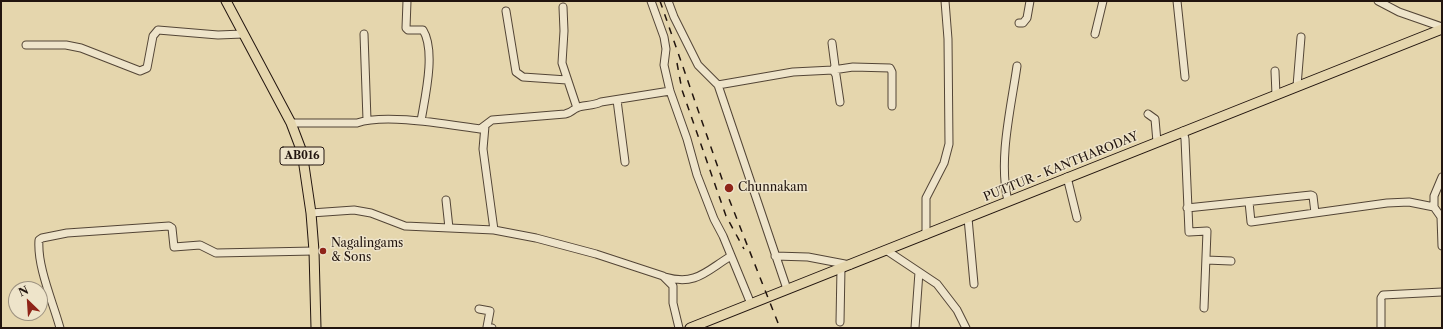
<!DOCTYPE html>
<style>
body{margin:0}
#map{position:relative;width:1443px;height:329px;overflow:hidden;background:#e5d6ad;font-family:"Libre Caslon Text",serif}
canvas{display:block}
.frame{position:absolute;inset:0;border:2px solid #22150f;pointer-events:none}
.north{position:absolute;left:8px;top:281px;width:40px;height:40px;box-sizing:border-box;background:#eee4ca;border:1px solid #9c917f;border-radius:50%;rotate:335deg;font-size:11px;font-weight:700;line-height:16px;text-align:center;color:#22150f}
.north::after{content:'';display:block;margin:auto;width:14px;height:18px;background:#8f2418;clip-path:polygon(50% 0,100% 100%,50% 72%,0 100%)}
</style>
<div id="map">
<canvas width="1443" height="329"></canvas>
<div class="frame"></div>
<div class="north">N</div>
</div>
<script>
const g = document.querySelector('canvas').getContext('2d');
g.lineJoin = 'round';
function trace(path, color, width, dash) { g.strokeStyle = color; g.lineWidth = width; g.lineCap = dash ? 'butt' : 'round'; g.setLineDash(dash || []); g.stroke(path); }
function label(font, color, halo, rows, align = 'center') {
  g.font = font + ' "Libre Caslon Text",serif'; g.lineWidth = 3; g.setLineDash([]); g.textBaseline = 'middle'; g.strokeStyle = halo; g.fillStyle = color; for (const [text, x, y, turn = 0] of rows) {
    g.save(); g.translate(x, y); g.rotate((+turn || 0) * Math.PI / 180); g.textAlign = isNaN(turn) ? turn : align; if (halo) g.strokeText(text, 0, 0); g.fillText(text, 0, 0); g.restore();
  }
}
const minor = new Path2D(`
 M407 1 406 28 408 30H423C436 51 425 97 421 121
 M651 1 664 37 666 49 664 65 670 91 687 139 697 175 714 219 723 236 751 304
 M668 1 674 17 698 65 718 85 787 289
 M1177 1 1185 77
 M1378 1 1399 12 1442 27
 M563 7 564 31 562 63 577 108
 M506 11 516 72 523 77 567 80
 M1019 23H1023L1027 18 1030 1
 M364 34 367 120
 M1095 34 1103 1
 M832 43 835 66 833 70 853 67 890 68 892 72V106
 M26 45H66L81 48 140 71 147 68 153 36 158 30 218 35 243 34
 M1275 71 1276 95
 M718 85 793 72 833 70 836 75 840 102
 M1297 86 1301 37
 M617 100 625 162
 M1148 114 1155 119 1157 142
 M291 123H357C386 113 449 125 480 129L492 120 565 114C570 113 572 111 576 108 583 105 593 106 601 102L670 91
 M485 126 483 149 494 230
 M1183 131 1185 139 1189 232 1207 231 1204 308
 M1067 177 1077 218
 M446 200 449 228
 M1008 201C998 160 1011 108 1017 66
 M1434 207V196L1442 177
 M1187 208 1311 195 1313 196 1315 213 1251 222 1249 202
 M311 213 354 210 371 213 405 226 494 230 536 238 596 254 663 276 673 286V303L679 328
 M1315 213 1387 203 1409 202 1434 207 1441 217 1442 246
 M968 218 974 284
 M926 235V198L944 163 949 144 948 39 945 1
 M886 250 937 284 957 310 966 328
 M775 256 808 257 850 265
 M1206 260 1231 261
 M665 277C696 286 706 271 731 256
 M479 309 490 311 487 327 492 328
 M840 322 841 268
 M60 328C53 302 37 267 39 240L42 238 67 233 169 226 172 228 174 247 200 245 216 253 314 251
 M915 328 919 272
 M1381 328V298L1383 295 1442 292`);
const major = new Path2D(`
 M226 1 291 123 302 152 311 213 314 251 316 328
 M690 328 1442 29`);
const rail = new Path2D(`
 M660 1 729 199 780 328
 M677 63 682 90 726 216 744 249`);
const markers = [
 [729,188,5,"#8f2418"],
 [323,251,4,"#8f2418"]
];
const shields = [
 [302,156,44]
];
const shieldNames = [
 ["AB016",302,156]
];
const streetNames = [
 ["PUTTUR - KANTHARODAY",1061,167,-22]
];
const poiNames = [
 ["Chunnakam",738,188],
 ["Nagalingams",331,244],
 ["& Sons",331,258]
];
trace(minor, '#534536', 9);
trace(major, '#22150f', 11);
trace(minor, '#eee4ca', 7);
trace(major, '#e5d6ad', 9);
trace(rail, '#22150f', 1.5, [7, 7]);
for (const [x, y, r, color] of markers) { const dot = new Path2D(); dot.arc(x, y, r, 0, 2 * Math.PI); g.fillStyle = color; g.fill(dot); trace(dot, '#eee4ca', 1.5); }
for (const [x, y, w] of shields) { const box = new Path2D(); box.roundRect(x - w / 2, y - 9, w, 18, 3); g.fillStyle = '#eee4ca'; g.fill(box); trace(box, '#22150f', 1); }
label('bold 11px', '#22150f', null, shieldNames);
label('12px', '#22150f', '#eee4ca', streetNames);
label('12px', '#22150f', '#eee4ca', poiNames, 'left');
</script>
